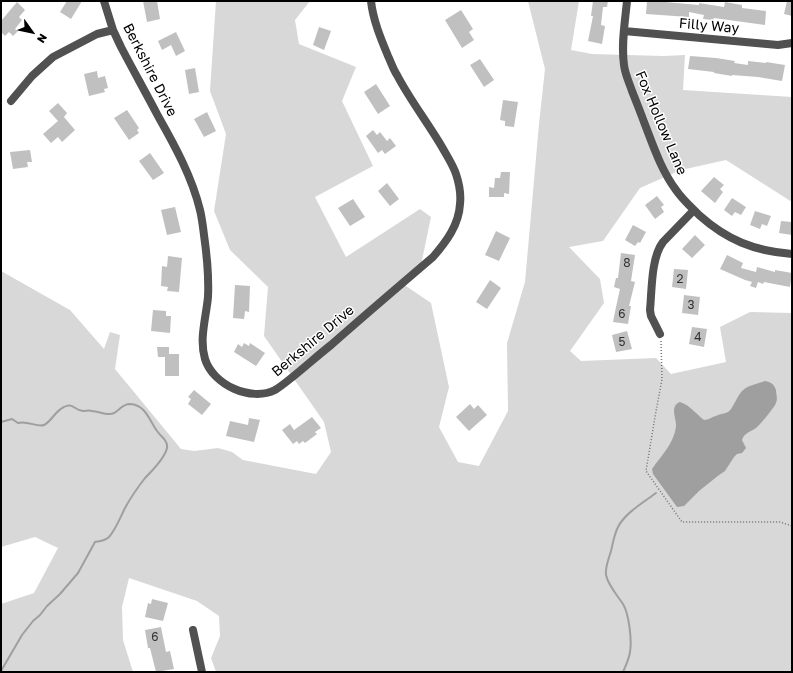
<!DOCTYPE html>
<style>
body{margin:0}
#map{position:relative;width:793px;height:673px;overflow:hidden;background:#fff;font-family:"Golos Text",sans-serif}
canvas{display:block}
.frame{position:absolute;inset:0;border:2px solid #000;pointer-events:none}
.north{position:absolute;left:12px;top:12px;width:40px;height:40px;-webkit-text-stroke:3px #fff;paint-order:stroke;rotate:123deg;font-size:11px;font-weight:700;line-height:16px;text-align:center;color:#000}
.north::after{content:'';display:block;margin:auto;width:14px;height:18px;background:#000;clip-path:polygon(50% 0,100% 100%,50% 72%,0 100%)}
</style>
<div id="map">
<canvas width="793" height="673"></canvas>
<div class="frame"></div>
<div class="north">N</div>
</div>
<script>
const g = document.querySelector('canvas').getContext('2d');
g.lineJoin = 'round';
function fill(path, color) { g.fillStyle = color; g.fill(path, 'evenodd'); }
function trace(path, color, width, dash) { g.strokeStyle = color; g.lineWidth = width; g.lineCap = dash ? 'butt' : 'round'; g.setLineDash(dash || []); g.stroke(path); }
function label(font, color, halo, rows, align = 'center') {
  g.font = font + ' "Golos Text",sans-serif'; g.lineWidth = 3; g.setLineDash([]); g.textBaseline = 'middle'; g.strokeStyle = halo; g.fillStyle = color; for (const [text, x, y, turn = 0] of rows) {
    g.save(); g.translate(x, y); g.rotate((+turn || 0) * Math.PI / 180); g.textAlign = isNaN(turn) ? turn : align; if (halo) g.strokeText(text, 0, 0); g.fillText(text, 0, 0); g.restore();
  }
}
const green = new Path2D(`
 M216 1H310L295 20 299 44 356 67 342 101 373 166 315 197 346 257 420 209 431 217 420 270 403 284 431 303 449 387 439 427 458 462 479 466 508 411 507 343 525 282 539 124 545 69 528 1H579L571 50 592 54 663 56 685 55 683 90 792 97V202L726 160 681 170 640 188 603 241 569 247 600 279 604 303 570 351 581 361 656 358 671 374 726 362 720 327 750 312 792 313V672H216L211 658 220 636 219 616 197 601 129 578 122 607 123 640 133 672H1V604L34 593 58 548 35 537 1 547V271L70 310 104 349 110 332 120 335 115 369 181 449 194 451 218 448 232 452 243 460 316 474 331 452 324 422 264 336 268 287 230 250 214 211 226 134 210 91Z`);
const water = new Path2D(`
 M765 381C771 382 774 384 776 390 776 394 778 399 776 403 774 408 760 425 756 428 750 432 744 433 742 440L746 448 742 453 737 454 734 457 725 471 719 475 699 491 684 506 677 507 653 474 652 469C661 456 674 443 676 427 677 419 669 406 680 402 690 405 696 414 704 420 709 420 711 417 716 416 719 414 724 414 728 412 733 409 737 396 742 391 748 385 757 384 765 381Z`);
const stream = new Path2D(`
 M1 422 12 419 18 423C27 420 38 428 44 425 51 422 55 411 64 407 73 402 75 411 83 411 86 411 89 410 92 411 98 411 104 415 110 414 118 414 120 404 130 404 146 405 149 420 157 431 161 437 168 440 167 448 165 458 152 471 145 478 138 487 131 497 125 508 120 518 116 529 109 537 105 541 100 541 95 542L78 573 60 594 47 606 40 615 33 621 22 635 1 671
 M623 672C626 665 629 659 630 652 632 640 629 614 623 604 617 595 608 585 606 575 605 567 609 558 611 551 613 543 614 535 618 527 625 513 644 502 656 493`);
const building = new Path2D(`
 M67 1H82L71 19 60 12Z
 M143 1H157L160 19 147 22Z
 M593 1H608L607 7H603L601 25 605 26 602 44 588 41 593 16H591Z
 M647 1H665V2L699 5V3L724 7 725 2 742 5V8L766 11 765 25 714 18 713 20 703 19 704 15 689 12V17L646 14Z
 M787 1H792V16L784 14Z
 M17 2 25 10 19 17 22 20 15 29 18 31 13 36 9 32 5 36 1 32V21Z
 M461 10 473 29 469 32 474 40 462 48 445 20Z
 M319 27 331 31 324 50 313 45Z
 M176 32 185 51 176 56 171 45 162 50 158 41Z
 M690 56 716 58 735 61 734 63 748 65V61L766 63V62L785 65 782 81 758 77 732 75V76L714 73V72L688 69Z
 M480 59 494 80 484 87 470 65Z
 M195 68 199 92 189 94 185 70Z
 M97 71 98 78 105 76 108 88 104 89 105 92 89 96 84 74Z
 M376 84 390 106 378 114 364 92Z
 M503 100 518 102 514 127 505 126V121L500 120Z
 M58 103 67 113 64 117 75 130 62 142 58 137 51 143 43 134 58 121 49 111Z
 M127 110 139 128 137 130 139 133 129 140 114 118Z
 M207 112 216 131 204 137 194 119Z
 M373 130 377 135 380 132 387 141 390 138 396 146 385 154 382 150 378 153 366 136Z
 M30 150 32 162H27L28 167 13 169 10 152Z
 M150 153 164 173 153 180 139 161Z
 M501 172H510L509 194 504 193V197H489V187L494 188 495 178H500Z
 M714 177 724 185 720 189 723 192 715 203 701 191Z
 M387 183 399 199 390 206 378 191Z
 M657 196 664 205 661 207 664 212 655 219 645 205Z
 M732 198 746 207 741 215 735 212 732 216 724 210Z
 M353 199 365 217 350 226 338 208Z
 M175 207 181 232 167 235 161 210Z
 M755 211 771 216 767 226 762 224 760 229 750 225Z
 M781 221 792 222V235L779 233Z
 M633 225 646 232 640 243 638 242 635 246 625 240Z
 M496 231 510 238 499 261 485 255Z
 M695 235 705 245 692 258 682 249Z
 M621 253 635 255 631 281 635 282 629 306H631L628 324 613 322 616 307 620 289 614 287 616 278H618Z
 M727 255 743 263 741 268 756 272 757 267 775 272V270L792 273 790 287 764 282 763 284 758 282 756 288 750 286 752 282 745 280 720 269Z
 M168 256 182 258 179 292 167 291 168 287 161 286 162 266 167 267Z
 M674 269 688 270 686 289 672 287Z
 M490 280 501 288 487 309 476 302Z
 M235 285 250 286 249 312 245 311 244 319 233 318Z
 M684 295 700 297 698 315 682 313Z
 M153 310 166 311V316H171L170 333 151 331Z
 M692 327 707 329 704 347 689 344Z
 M627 331 632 349 616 352 612 335Z
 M244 343 249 346 250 343 265 353 256 366 234 352 238 344 242 347Z
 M157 347H169V354H179V376H165V357H158Z
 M194 390 211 404 202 415 188 404 191 399 188 397Z
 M470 404 474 409 478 405 487 415 469 431 456 417Z
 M312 417 321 428 315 432 317 434 305 443 303 441 299 444 297 441 293 444 282 430 290 424 294 430Z
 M249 418 260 420 254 442 226 436 230 421 248 425Z
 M152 599 168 603 163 621 145 617 148 603 151 604Z
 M161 627 166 652 170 651 174 669 156 672 150 648H148L145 630Z`);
const path = new Path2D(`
 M661 341 662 379 655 417 646 471 682 522H780L792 526`);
const street = new Path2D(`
 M104 1 113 30 121 47C133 70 146 93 158 116 175 146 192 177 200 210 202 218 203 227 204 235 207 256 209 276 208 297 206 318 199 339 205 359 213 385 251 402 275 390 280 387 285 383 290 379 304 368 317 356 331 345 365 315 399 286 433 257 446 242 459 225 460 204 461 195 459 183 456 174 453 165 447 156 442 147 428 123 410 100 397 75 393 69 391 62 388 56 381 39 373 20 371 1
 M627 1C625 22 621 44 624 65 625 74 629 82 632 91 636 101 640 111 644 122 653 145 661 170 676 190 682 199 691 207 699 215 727 240 754 251 792 254
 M624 31 778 45 792 43
 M11 101 32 76 53 57 97 34 113 30
 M660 334 651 316 650 310C652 289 651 258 663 242L694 210
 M193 630 202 672`);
const numberNames = [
 ["8",627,263],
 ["2",680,279],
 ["3",691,305],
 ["6",622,314],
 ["4",698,337],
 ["5",622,342],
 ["6",155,637]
];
const streetNames = [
 ["Filly Way",709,26,5],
 ["Berkshire Drive",150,70,63],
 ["Fox Hollow Lane",661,123,67],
 ["Berkshire Drive",313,341,-40]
];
fill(green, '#d8d8d8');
fill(water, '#9f9f9f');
trace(stream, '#9f9f9f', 2);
fill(building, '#c0c0c0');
trace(path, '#737373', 1.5, [1, 2]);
trace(street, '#515151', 8);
label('12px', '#303030', null, numberNames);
label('14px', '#000', '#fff', streetNames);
</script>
